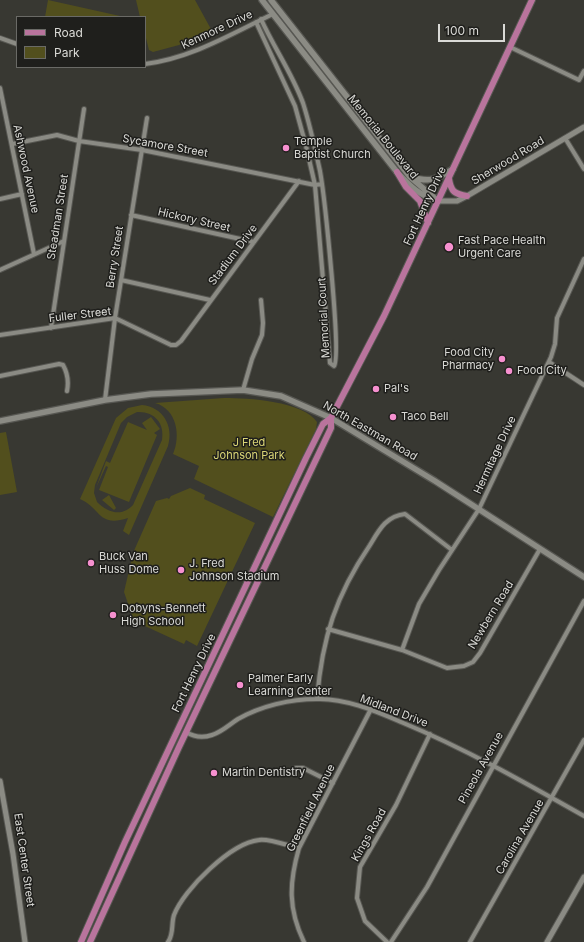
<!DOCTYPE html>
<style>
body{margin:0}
#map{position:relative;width:584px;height:942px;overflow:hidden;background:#383832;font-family:Inter,sans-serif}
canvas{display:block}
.legend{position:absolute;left:16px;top:16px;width:130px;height:52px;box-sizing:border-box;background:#1f1f1c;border:1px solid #6a6a66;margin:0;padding:5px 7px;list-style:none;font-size:12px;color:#dadad6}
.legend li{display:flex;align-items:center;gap:8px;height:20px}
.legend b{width:20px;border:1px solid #6a6a66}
.scale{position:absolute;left:438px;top:24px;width:67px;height:18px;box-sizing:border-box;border:2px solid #dadad6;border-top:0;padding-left:5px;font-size:12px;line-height:14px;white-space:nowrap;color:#dadad6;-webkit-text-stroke:3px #1f1f1c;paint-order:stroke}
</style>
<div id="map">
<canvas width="584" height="942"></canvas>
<ul class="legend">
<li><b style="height:5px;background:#b9749d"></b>Road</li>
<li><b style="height:11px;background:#524f1d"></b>Park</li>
</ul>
<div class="scale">100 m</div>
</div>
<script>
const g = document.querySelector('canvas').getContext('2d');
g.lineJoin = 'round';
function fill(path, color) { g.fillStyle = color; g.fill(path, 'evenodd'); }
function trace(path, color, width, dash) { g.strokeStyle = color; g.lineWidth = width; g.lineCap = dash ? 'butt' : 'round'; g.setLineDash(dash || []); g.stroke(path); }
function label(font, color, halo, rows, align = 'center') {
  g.font = font + ' Inter,sans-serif'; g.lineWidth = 3; g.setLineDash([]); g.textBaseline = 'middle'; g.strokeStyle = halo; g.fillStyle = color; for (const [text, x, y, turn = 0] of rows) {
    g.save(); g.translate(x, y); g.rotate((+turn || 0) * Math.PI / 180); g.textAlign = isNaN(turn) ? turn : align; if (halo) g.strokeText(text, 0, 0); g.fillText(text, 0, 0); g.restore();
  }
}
const green = new Path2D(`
 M48 0 120 16V17H45Z
 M136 0H195L212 31 179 45 153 52 149 50 145 34V17H140Z
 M224 398C248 398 303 401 317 422L316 429 273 517 194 479 199 466 173 454C181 436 177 409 155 403Z
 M142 405C163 407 174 426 168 446L129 535 123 531 128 518C98 528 101 508 80 499L116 418 128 408ZM137 412C154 411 165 423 162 440L133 505C122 517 108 513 97 502L94 493 95 485 121 423 127 417Z
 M151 417 160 429 154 433 157 435 129 502 99 490 108 467 106 466 96 488 106 461 110 463 128 422 147 430 142 423Z
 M6 432 17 492 0 495V433Z
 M190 488 205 495 204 499 255 523 197 646 186 640 184 644 134 621 124 592 133 553 156 501 167 498 169 499 171 496Z
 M109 495 116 508 114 510 102 500Z`);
const minor = new Path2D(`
 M256 22 295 106 306 146 315 185 330 363 334 366C342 357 324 193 320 171 315 148 310 125 303 103 292 73 274 48 261 19
 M0 38 17 44
 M510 47 579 80 584 71
 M145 64C192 58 231 34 273 14
 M0 88 34 254
 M565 138 584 169
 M12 144 57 135 79 141 142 150 315 185 322 184
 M0 199 22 194
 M131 215 254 242
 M0 270 64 241
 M121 280 210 300
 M51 328 84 109
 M0 335 115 318 171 345H176L181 341 299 181
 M549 362 584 385
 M0 376 59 364 63 365C68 374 69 381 67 391
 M243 390 252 359 262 335 263 323 261 300
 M105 400 115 318 147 118
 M328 629 402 650 447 668 464 666 473 662 480 653 540 549
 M402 650 419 604 439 570 479 509 551 357 555 344 557 318 584 259
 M317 699C322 638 336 595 370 545 379 530 386 516 405 514L452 550
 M186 732C194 737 203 738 212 735 222 732 230 724 238 719 261 706 290 699 317 699 345 698 375 711 401 722 464 748 524 782 584 816
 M296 768H303L333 783
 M168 942C174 934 171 924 174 915 184 889 231 843 259 840 268 838 289 846 299 848
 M304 942C288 909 289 883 299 848L371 709
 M387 942 365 921 357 898 360 867 396 805 430 734
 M391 942 427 887 584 601
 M470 942 584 740`);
const tertiary = new Path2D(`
 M438 201H457L467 196 584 127
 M0 781 13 854 25 942
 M547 942 584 877`);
const secondary = new Path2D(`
 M262 0 397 172C410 186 420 196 438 201
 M271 0 410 177 437 200
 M411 177C432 183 436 179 453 169
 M0 421 105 400 151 394 243 390 281 396 331 418 435 481 584 577`);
const primary = new Path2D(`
 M397 172 406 187 420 201 428 223
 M449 179C451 192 455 194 467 196
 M81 942 125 842 306 458 323 424 331 418 384 316 532 0
 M90 942 179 747 331 428V418`);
const markers = [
 [286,148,4,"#f690cf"],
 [449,247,5,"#f690cf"],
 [502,359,4,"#f690cf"],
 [509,371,4,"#f690cf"],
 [376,389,4,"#f690cf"],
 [393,417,4,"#f690cf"],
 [91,563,4,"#f690cf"],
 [181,570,4,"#f690cf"],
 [113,615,4,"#f690cf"],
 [240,685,4,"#f690cf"],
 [214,773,4,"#f690cf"]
];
const streetNames = [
 ["Kenmore Drive",217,30,-25],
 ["Memorial Boulevard",383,137,51],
 ["Sycamore Street",165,146,10],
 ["Sherwood Road",508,161,-31],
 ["Ashwood Avenue",26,169,78],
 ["Fort Henry Drive",425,206,-65],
 ["Steadman Street",58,217,-81],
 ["Hickory Street",194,220,13],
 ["Stadium Drive",233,255,-53],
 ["Berry Street",115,257,-81],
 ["Fuller Street",80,315,-7],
 ["Memorial Court",324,318,-93],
 ["North Eastman Road",370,431,30],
 ["Hermitage Drive",495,455,-65],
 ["Newbern Road",491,615,-59],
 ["Fort Henry Drive",194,673,-64],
 ["Midland Drive",394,711,21],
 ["Pineola Avenue",481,768,-61],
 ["Greenfield Avenue",311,808,-64],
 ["Kings Road",369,835,-61],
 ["Carolina Avenue",520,837,-60],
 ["East Center Street",24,860,82]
];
const poiNames = [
 ["Temple",294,142],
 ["Baptist Church",294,155],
 ["Fast Pace Health",458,241],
 ["Urgent Care",458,254],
 ["Food City",494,353,"right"],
 ["Pharmacy",494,366,"right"],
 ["Food City",517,371],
 ["Pal's",384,389],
 ["Taco Bell",401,417],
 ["Buck Van",99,557],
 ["Huss Dome",99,570],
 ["J. Fred",189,564],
 ["Johnson Stadium",189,577],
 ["Dobyns-Bennett",121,609],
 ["High School",121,622],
 ["Palmer Early",248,679],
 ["Learning Center",248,692],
 ["Martin Dentistry",222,773]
];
const parkNames = [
 ["J Fred",249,443],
 ["Johnson Park",249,456]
];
fill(green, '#524f1d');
trace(minor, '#575752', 6);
trace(tertiary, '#575752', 7);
trace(secondary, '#575752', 8);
trace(primary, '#575752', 8);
trace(minor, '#8b8b84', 4);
trace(tertiary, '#8b8b84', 5);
trace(secondary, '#8b8b84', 5.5);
trace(primary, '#b9749d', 6);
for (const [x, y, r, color] of markers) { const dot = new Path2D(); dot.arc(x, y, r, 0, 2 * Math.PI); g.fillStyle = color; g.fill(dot); trace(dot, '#1f1f1c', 1.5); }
label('11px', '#dadad6', '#1f1f1c', streetNames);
label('11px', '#dadad6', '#1f1f1c', poiNames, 'left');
label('11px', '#dbd676', '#1f1f1c', parkNames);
</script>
